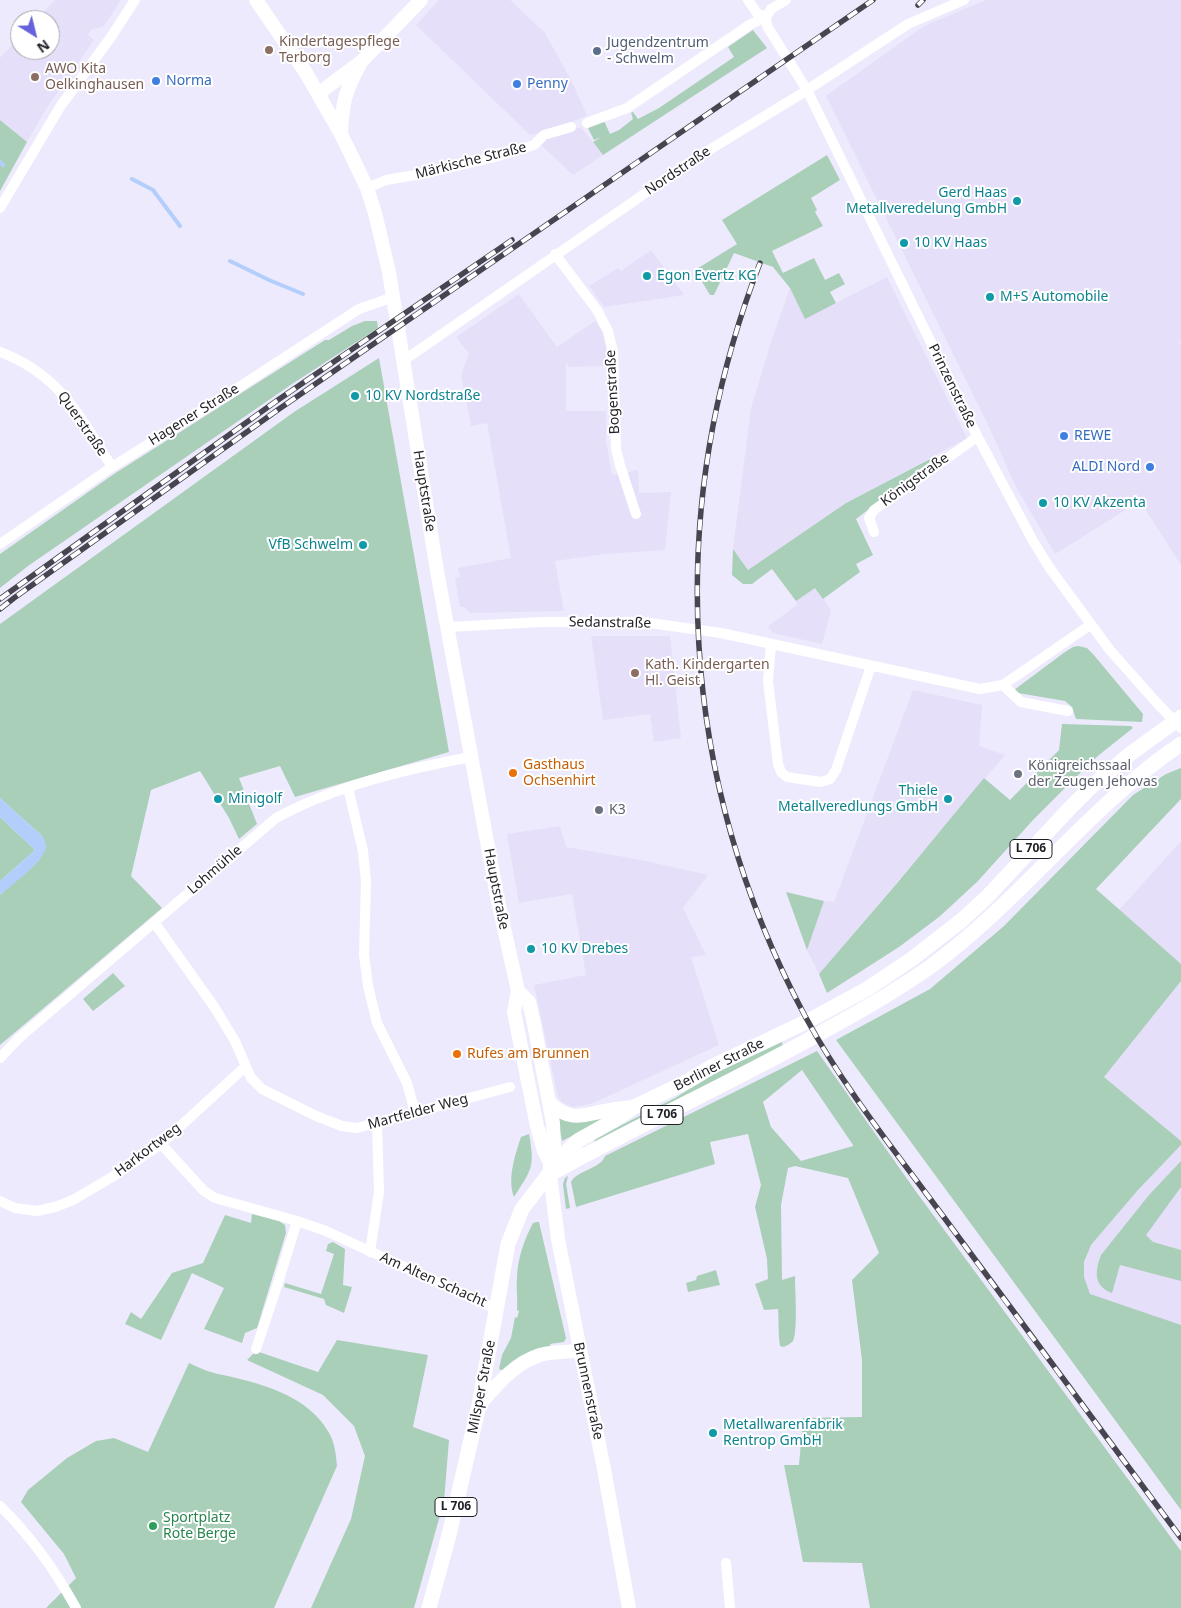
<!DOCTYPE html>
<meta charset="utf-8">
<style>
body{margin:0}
#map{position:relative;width:1181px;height:1608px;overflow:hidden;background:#eeeafd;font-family:"Noto Sans",sans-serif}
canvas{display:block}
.north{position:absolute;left:10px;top:10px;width:50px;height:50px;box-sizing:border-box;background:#fff;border:1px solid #a6a5a8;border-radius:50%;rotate:144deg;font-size:14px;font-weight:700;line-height:20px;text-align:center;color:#201f26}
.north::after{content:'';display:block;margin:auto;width:18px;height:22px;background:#6662db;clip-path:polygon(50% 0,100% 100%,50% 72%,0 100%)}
</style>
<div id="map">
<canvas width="1181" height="1608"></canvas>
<div class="north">N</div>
</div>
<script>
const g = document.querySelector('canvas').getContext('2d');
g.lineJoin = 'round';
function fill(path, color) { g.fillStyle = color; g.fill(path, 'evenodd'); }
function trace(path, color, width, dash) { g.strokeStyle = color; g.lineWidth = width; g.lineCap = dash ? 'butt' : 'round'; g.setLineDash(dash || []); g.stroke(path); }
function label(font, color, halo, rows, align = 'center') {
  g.font = font + ' "Noto Sans",sans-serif'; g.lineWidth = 4; g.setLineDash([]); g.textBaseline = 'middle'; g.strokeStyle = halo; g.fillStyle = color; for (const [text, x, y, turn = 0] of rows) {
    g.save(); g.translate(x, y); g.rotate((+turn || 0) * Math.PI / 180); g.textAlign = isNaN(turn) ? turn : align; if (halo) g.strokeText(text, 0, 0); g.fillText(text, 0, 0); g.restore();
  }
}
const built = new Path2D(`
 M55 0H121L104 26 91 30 88 35 94 40 46 109 27 142 0 120V58L20 36V50H50V20H35Z
 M439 0H510L545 33 571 80 587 115 561 127 530 135 416 25Z
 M986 0H1181V343L1175 336 1181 345V565L1140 501 1055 554 1015 485 991 431 826 96 924 26Z
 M581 127 603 155 573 175 540 144 547 136Z
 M651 250 684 295 604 307 589 286 618 268 621 271Z
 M887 277 969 442H960L846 503 748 570 733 549 751 408 771 342 790 288 806 318Z
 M519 294 557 347 595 321 602 331 606 348V366L569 367 566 362V411H606V441L612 475 638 470 639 493 671 492 665 550 605 554 555 561 564 611 470 613 464 607H460L455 578 460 577 458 568 511 558 487 423 471 426 461 375 469 354 456 337Z
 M815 587 831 610 822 644 773 633 768 626 797 605 796 601Z
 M591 636H670L681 738 654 742 650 714 603 720Z
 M913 690 982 705 979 746 1005 755 819 974 807 950 824 901 834 902Z
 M560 826 566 847 636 859 708 875 683 908 706 955 691 957 719 1045 591 1104 573 1107 563 1103 558 1097 534 985 586 975 572 894 519 903 507 834Z
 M1181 841V964L1119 910Z
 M1181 981V1141L1104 1077Z
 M1181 1145V1472L1045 1289 1057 1276 1089 1294 1084 1277V1262L1091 1245 1138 1190Z`);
const green = new Path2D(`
 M753 30 767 48 603 155 593 142 601 137 594 140 585 122 601 114 610 134 619 130 633 119 631 113 633 112 638 119 659 108 734 57 728 47Z
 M0 120 27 142 0 191Z
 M827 155 840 180 811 198 817 210 815 212 823 226 772 251 783 273 814 258 825 280 839 273 845 284 830 292 836 303 805 319 790 288 773 267 734 253 714 295H710L695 270 737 244 722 220Z
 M365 321H377L378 328 292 384 28 566 0 588V554L114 474 325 340H329L352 326Z
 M379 358 449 752 295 797 280 766 239 778 257 824 239 839 229 818 200 771 151 790 131 876 162 908 0 1045V895L39 860 42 836 0 798V624L294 412Z
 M930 459 931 461C905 479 882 500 856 519L873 555 856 564 860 572 823 599 815 588 796 601 772 569 752 584H743L732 575 733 549 748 570 846 503Z
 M1078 646 1087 648 1093 654 1143 714 1142 722 1076 719 1072 707 1065 701 1018 693 1014 690 1065 652 1073 647Z
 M1062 724 1131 726 1133 728 1099 755 1072 781 1033 820 977 882 939 917 899 947 827 993 819 974 898 882 984 778 1010 800 1059 750Z
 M1181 768V799L1096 889 1181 964V981L1104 1077 1181 1141V1145L1138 1190 1091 1245 1084 1262V1277L1090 1294 1181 1325V1510L836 1040 930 989 1004 926 1133 795 1166 774Z
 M0 817 35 850 0 881Z
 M786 892 824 901 807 950Z
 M113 973 125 986 93 1011 83 999Z
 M782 1042 783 1047 595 1142 594 1139 675 1098 715 1073Z
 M817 1051 917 1193 1181 1551V1608H870L862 1563 803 1562 784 1465H799L803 1418 862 1417V1360L852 1280 879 1253 848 1178 795 1166 788 1168 781 1205 782 1280 795 1276C795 1289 798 1331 793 1341 790 1344 787 1346 783 1347L780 1346C778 1334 779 1322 778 1309L764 1310 755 1284 768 1279 767 1259 755 1207 761 1185 748 1134 710 1142 715 1164 576 1207 571 1182C577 1170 601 1169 605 1156ZM802 1070 853 1145V1146L801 1161 771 1127 763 1102Z
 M612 1115 562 1141 557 1116Z
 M529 1134C535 1167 532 1169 514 1197 507 1179 515 1155 521 1137Z
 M1181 1161V1187L1146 1235 1153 1242 1181 1250V1281L1120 1265 1112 1293C1093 1286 1095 1271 1101 1255L1149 1195Z
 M568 1176 566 1184 570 1208 566 1209 563 1184 565 1178Z
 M252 1214 279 1221 285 1225 286 1233 257 1328 245 1333 242 1343 204 1329 224 1288 192 1273 161 1340 125 1324 131 1312 141 1319 172 1273 203 1263 225 1215 251 1223Z
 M537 1222H539L566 1338 564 1342 550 1344 551 1348 504 1371 499 1369 502 1355 511 1338 515 1317 517 1318 519 1311 517 1310C518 1299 516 1290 517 1279 517 1260 524 1240 533 1223Z
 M333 1242 345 1249 343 1285 352 1287 344 1313 326 1305 324 1299 284 1287 285 1283 321 1294 334 1254 326 1251 328 1244Z
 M716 1270 720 1285 688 1292 686 1283 696 1280 697 1276Z
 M337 1340 428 1355 413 1427 449 1440 444 1501 414 1608H311L351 1519 365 1456 354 1426 323 1395 247 1360 256 1351 318 1372Z
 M189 1363C198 1367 208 1372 218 1374 257 1382 309 1395 329 1433 335 1443 336 1455 337 1466L274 1608H46L76 1578 64 1554 21 1502 28 1490 67 1458 96 1441 114 1438 148 1452Z`);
const water = new Path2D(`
 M0 798 42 836C44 839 46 842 46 847 44 862 11 885 0 895V881L35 850 0 817Z`);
const stream = new Path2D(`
 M0 162 3 165
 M132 179 153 190 180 226
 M230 261 269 280 303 294`);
const minor = new Path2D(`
 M748 0 757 13 766 17
 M766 17 767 26 807 90 973 428 1033 541 1049 567 1109 649 1156 702 1181 728
 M587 123 627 108 751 24 766 17 771 9 786 0
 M367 188 386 180 427 173 495 157 534 145 544 135 571 127
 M0 208 60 107 111 37 135 0
 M555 254 597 310 608 331 613 352 616 449 620 465 636 514
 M0 352C59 374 80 416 112 467
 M403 361 696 158 801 94 908 24 964 0
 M874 532 869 518 874 510 977 437
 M0 544 112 467 230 393 359 309 393 297
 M447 627 542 622H643L721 633 980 689 1003 685 1090 625
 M771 644 768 681 778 764 781 772 787 777 821 782 830 779 836 770 871 666
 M1003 685 1021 702 1068 711
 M348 788 363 851 366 882 364 955 368 986 377 1023 407 1083 415 1112
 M154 922 215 1008 235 1041 251 1078 262 1089 316 1116 342 1126 357 1128 510 1087
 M0 1058 19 1038 276 818C335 786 406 769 471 757
 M161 1144 204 1191 215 1198 297 1221 326 1231 496 1309
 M0 1201 15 1208 37 1211 55 1207 73 1200 112 1177 161 1144 245 1067
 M370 1252 379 1192 377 1123
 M256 1349 278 1283 297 1221
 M0 1506C31 1536 55 1570 76 1608
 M726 1563 730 1608`);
const secondary = new Path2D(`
 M256 0 306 73 341 134 367 188 375 213 389 272 437 571 452 653 498 901 518 991 529 1002 534 1024 553 1123 554 1148 550 1162V1174L558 1239 604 1469 629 1608
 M318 94 362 61 421 0
 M341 133C342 105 345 91 359 66
 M518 991 514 1012 537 1126 544 1151 550 1162
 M549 1102C571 1124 584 1114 610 1110 618 1108 626 1108 634 1107
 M479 1405C496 1386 514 1363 540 1355 553 1351 567 1353 580 1350`);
const primary = new Path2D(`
 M554 1172C645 1121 742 1078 833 1026 868 1007 902 987 934 964 1023 898 1089 806 1181 744
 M429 1608 449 1535 479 1405 508 1244 522 1209 565 1153 579 1140 613 1121 634 1107 688 1081 713 1066 808 1021 867 989 912 959 962 920 987 897 1070 808 1092 786 1130 754 1181 717`);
const rail = new Path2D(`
 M918 5 923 0
 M760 263C663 513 679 780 805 1016 843 1087 895 1151 943 1216 1022 1324 1102 1431 1181 1538
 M0 599 275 402 512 240
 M0 609 14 598 279 409 873 0`);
const markers = [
 [269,50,5,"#8d6e63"],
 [597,51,5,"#5c6f8a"],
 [35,77,5,"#8d6e63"],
 [156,81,5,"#3f7fe0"],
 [517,84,5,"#3f7fe0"],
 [1017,201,5,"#0f9aa8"],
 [904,243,5,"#0f9aa8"],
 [647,276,5,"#0f9aa8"],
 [990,297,5,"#0f9aa8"],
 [355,396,5,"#0f9aa8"],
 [1064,436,5,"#3f7fe0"],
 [1150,467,5,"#3f7fe0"],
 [1043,503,5,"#0f9aa8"],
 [363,545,5,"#0f9aa8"],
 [635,673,5,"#8d6e63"],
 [513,773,5,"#e8710a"],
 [1018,774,5,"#6b7280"],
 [218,799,5,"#0f9aa8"],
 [948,799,5,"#0f9aa8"],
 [599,810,5,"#6b7280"],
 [531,949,5,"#0f9aa8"],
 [457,1054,5,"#e8710a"],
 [713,1433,5,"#0f9aa8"],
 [153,1526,5,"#2e9e5b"]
];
const shields = [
 [1031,849,42],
 [662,1115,42],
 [456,1507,42]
];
const shieldNames = [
 ["L 706",1031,849],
 ["L 706",662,1115],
 ["L 706",456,1507]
];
const educationNames = [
 ["Kindertagespflege",279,42],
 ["Terborg",279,58],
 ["AWO Kita",45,69],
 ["Oelkinghausen",45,85],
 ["Kath. Kindergarten",645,665],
 ["Hl. Geist",645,681]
];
const serviceNames = [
 ["Jugendzentrum",607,43],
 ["- Schwelm",607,59]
];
const shopNames = [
 ["Norma",166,81],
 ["Penny",527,84],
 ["REWE",1074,436],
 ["ALDI Nord",1140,467,"right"]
];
const streetNames = [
 ["Märkische Straße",471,161,-14],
 ["Nordstraße",678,171,-34],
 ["Prinzenstraße",952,386,64],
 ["Bogenstraße",613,392,-93],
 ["Hagener Straße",194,415,-32],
 ["Querstraße",82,424,55],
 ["Königstraße",915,480,-36],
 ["Hauptstraße",424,491,81],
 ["Sedanstraße",610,623,1],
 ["Lohmühle",215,870,-41],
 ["Hauptstraße",496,889,79],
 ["Berliner Straße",719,1065,-27],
 ["Martfelder Weg",418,1112,-15],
 ["Harkortweg",148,1150,-37],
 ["Am Alten Schacht",433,1280,24],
 ["Milsper Straße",482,1387,-79],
 ["Brunnenstraße",588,1391,78]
];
const cultureNames = [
 ["Gerd Haas",1007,193,"right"],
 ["Metallveredelung GmbH",1007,209,"right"],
 ["10 KV Haas",914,243],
 ["Egon Evertz KG",657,276],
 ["M+S Automobile",1000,297],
 ["10 KV Nordstraße",365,396],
 ["10 KV Akzenta",1053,503],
 ["VfB Schwelm",353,545,"right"],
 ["Thiele",938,791,"right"],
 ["Metallveredlungs GmbH",938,807,"right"],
 ["Minigolf",228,799],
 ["10 KV Drebes",541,949],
 ["Metallwarenfabrik",723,1425],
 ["Rentrop GmbH",723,1441]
];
const foodNames = [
 ["Gasthaus",523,765],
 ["Ochsenhirt",523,781],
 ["Rufes am Brunnen",467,1054]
];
const worshipNames = [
 ["Königreichssaal",1028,766],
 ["der Zeugen Jehovas",1028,782],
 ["K3",609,810]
];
const leisureNames = [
 ["Sportplatz",163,1518],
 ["Rote Berge",163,1534]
];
fill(built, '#e5dff9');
fill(green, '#a9cfb9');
fill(water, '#b4cefc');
trace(stream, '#b4cefc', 4);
trace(minor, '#fff', 10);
trace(secondary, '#fff', 14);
trace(primary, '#fff', 15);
trace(rail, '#47454f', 5.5);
trace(rail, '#fff', 4, [11]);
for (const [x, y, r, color] of markers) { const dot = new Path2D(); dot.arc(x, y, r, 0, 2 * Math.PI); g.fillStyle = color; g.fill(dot); trace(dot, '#fff', 2); }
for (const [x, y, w] of shields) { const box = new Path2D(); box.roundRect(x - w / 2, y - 9.5, w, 19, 4); g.fillStyle = '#fff'; g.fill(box); trace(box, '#201f26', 1); }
label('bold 12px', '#201f26', null, shieldNames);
label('14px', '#785e54', '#fff', educationNames, 'left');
label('14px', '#4e5e75', '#fff', serviceNames, 'left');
label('14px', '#366cbe', '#fff', shopNames, 'left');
label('14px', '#201f26', '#fff', streetNames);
label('14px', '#0d838f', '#fff', cultureNames, 'left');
label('14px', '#c56008', '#fff', foodNames, 'left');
label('14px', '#5b616d', '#fff', worshipNames, 'left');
label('14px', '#27864d', '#fff', leisureNames, 'left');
</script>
